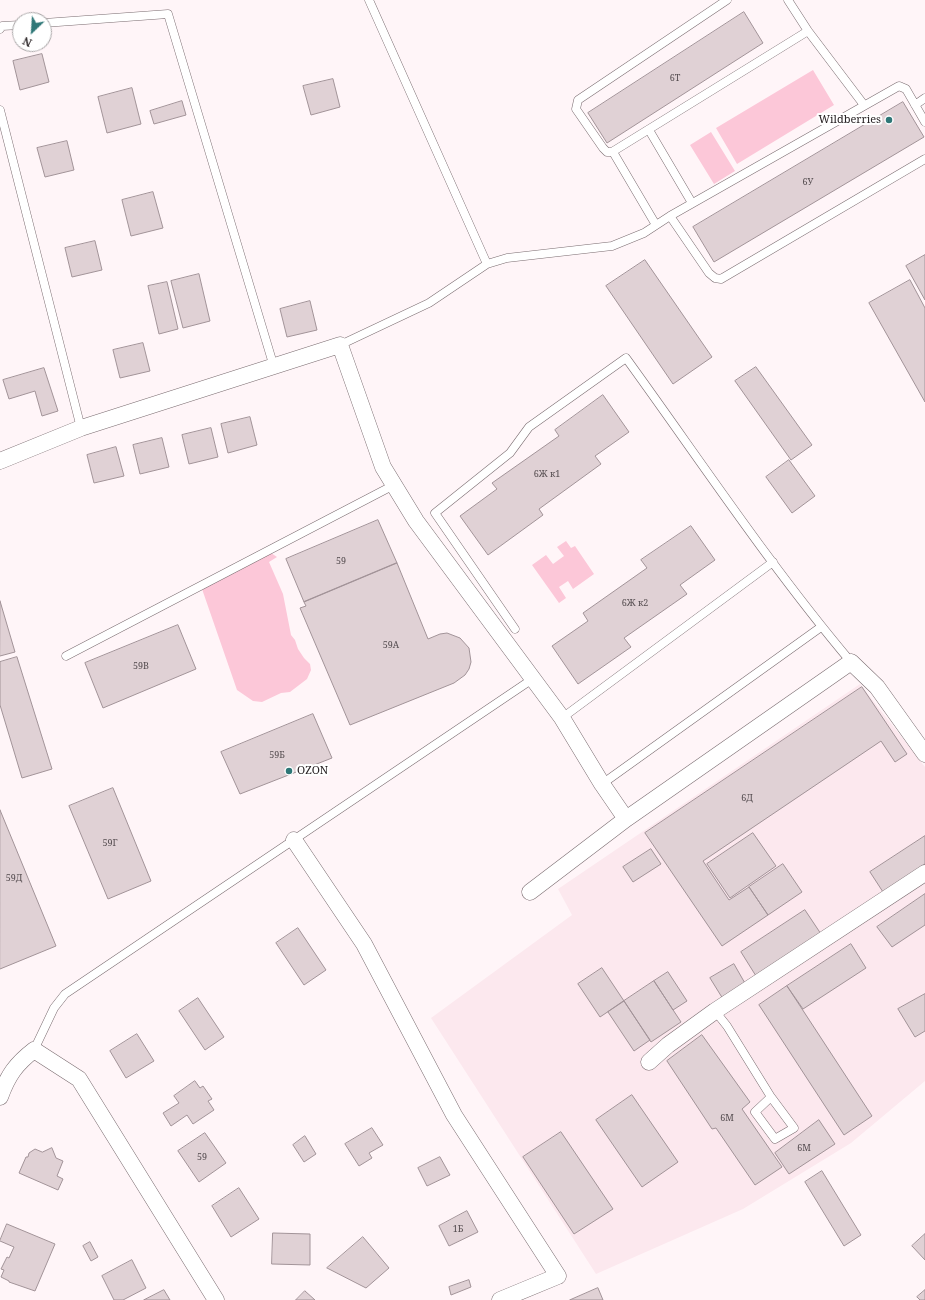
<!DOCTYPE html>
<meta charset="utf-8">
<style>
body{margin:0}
#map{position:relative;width:925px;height:1300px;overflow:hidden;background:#fff5f8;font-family:"Noto Serif",serif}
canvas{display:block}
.north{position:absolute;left:12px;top:12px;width:40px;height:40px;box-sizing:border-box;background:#fff;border:1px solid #a9a6a7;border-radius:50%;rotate:205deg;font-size:11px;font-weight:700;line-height:16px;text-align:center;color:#272123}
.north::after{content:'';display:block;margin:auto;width:14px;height:18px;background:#2e7777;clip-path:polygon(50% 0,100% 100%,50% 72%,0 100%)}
</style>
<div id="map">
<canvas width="925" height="1300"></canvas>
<div class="north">N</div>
</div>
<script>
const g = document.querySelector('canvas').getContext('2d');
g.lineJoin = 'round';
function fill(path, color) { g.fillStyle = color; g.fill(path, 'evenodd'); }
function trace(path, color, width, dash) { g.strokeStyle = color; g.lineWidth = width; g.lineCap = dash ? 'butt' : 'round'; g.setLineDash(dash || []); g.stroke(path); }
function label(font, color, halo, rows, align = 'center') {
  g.font = font + ' "Noto Serif",serif'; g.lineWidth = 4; g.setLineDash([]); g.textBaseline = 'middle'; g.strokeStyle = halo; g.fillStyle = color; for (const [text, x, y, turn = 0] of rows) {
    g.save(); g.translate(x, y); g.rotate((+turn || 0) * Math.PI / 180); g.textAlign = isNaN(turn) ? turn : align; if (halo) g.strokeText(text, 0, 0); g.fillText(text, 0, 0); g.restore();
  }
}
const built = new Path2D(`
 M860 684 925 767V1081L851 1143 743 1209 596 1274 431 1018 572 915 558 889Z`);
const green = new Path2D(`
 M813 70 834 105 737 164 716 128Z
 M711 132 735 171 714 184 690 145Z
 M566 541 571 548 575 546 594 574 573 589 568 581 559 587 566 598 559 603 532 565 546 555 553 564 564 556 557 547Z
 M268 551 277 557 269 562 283 594 291 635 295 640 298 649 304 658 310 664 311 670 307 679 290 692 281 693 262 702 253 701 237 690 202 589Z`);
const building = new Path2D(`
 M744 12 763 43 607 143 588 113Z
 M42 54 49 82 20 90 13 61Z
 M333 79 340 107 311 115 303 86Z
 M132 88 141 124 107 133 98 97Z
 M182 101 186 115 154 124 150 111Z
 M903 102 924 137 714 262 693 227Z
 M67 141 74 170 45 177 37 148Z
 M153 192 163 228 131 236 122 200Z
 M95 241 102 270 72 277 65 248Z
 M925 255V300L906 266Z
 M645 260 712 357 673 384 606 286Z
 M199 274 210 321 183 328 171 281Z
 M910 280 925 308V402L869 303Z
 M167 282 178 329 159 334 148 286Z
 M310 301 317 330 287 337 280 309Z
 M143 343 150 371 120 378 113 350Z
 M756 367 812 445 791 460 735 381Z
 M44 368 58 411 42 416 35 391 9 399 3 380Z
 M603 395 629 432 595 456 601 464 539 509 543 515 488 555 460 516 497 489 492 483 559 436 555 430Z
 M250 417 257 445 228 453 221 424Z
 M211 428 218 457 189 464 182 435Z
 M162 438 169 467 140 474 133 445Z
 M116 447 124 476 94 483 87 455Z
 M789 460 815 496 792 513 766 477Z
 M378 520 397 563 304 602 286 559Z
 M691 526 715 560 680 585 687 594 624 638 631 647 578 684 552 646 588 621 583 613 647 568 641 560Z
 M397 563 428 639 440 634 447 633 460 638 469 648 471 662 469 669 465 675 454 683 350 725 300 608 306 606 304 602Z
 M0 601 15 652 0 656Z
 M178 625 196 669 103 708 85 663Z
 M17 657 52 769 22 778 0 705V662Z
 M862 687 907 754 895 762 881 741 703 861 729 900 749 887 768 915 722 946 645 833Z
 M313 714 332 758 240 794 221 752Z
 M113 788 151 881 108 899 69 806Z
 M0 810 56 946 0 969Z
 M753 833 776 866 730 898 707 864Z
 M925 836V864L883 892 870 872Z
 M651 849 661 864 633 882 623 867Z
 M783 864 802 892 768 915 749 887Z
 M925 894V925L892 947 877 927Z
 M805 910 821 934 756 976 741 952Z
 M298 928 326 970 304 985 276 943Z
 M851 944 866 968 803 1009 787 986Z
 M734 964 746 985 723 999 710 978Z
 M602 968 624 1001 600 1017 578 984Z
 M668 972 687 1001 673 1010 654 981Z
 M654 981 681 1022 651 1042 624 1001Z
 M787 986 872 1116 844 1135 759 1005Z
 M925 994V1031L915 1037 898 1009Z
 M198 998 224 1037 205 1050 179 1011Z
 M624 1001 650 1040 634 1051 608 1012Z
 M137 1034 154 1061 126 1078 110 1051Z
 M702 1035 750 1102 742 1109 782 1167 755 1185 716 1128 712 1129 667 1061Z
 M195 1081 200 1088 203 1086 212 1099 208 1101 214 1110 193 1124 187 1115 171 1126 163 1113 179 1103 174 1096Z
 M632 1095 678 1162 642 1187 596 1120Z
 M819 1120 835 1144 789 1174 775 1153Z
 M372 1128 383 1145 369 1153 372 1158 359 1166 345 1144Z
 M561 1132 613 1209 574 1234 523 1157Z
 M205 1133 226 1163 199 1182 178 1151Z
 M305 1136 316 1154 304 1162 293 1145Z
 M52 1148 56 1158 63 1161 57 1176 63 1179 58 1190 19 1173 26 1157H28L29 1153 35 1149 42 1152Z
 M440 1157 450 1175 427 1186 418 1168Z
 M822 1171 861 1235 844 1246 805 1182Z
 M239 1188 259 1219 231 1237 212 1206Z
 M467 1211 478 1232 449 1246 439 1226Z
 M7 1224 55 1244 35 1291 9 1282V1281L1 1277 4 1270 1 1269 7 1257 9 1258 14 1247 0 1241Z
 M273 1233 310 1234V1265L272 1264Z
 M925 1234V1260L912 1246Z
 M363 1237 389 1268 366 1288 327 1268Z
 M90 1242 98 1257 91 1261 83 1246Z
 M132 1260 146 1288 123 1300H114L102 1276Z
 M469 1280 471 1287 451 1295 449 1287Z
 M598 1288 603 1300H570Z
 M164 1290 170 1300H144Z
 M925 1290V1300H920L917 1297Z
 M305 1291 315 1300H296Z`);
const service = new Path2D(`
 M369 0 487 264
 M727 0 578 100 576 109 603 148 607 152H612L808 31
 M788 0 808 31 864 105
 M44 23 168 14 274 367
 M0 29 2 26 20 25
 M915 105 925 98
 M0 110 81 428
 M649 130 692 203
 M613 152 656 225
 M670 216 709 273 715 278 721 279 925 159
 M340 345 429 303 487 264 507 258 612 246 644 233 670 216 899 86 906 89 925 122
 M515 629 435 513 510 453 529 427 626 358C700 460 770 566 851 662
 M66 656 394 485
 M562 718 773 562
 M602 784 821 627
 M715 1011 727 1026 771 1097 755 1112 775 1139 794 1128 771 1097
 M34 1050 54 1008 65 994 534 678`);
const minor = new Path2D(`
 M0 461 81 428 340 345 383 467 416 521 562 718 602 784 626 819 851 662 877 687 925 754
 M294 840 364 944 454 1115 558 1276 500 1300
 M530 892 626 819
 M649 1062 668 1045 715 1011 925 873
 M0 1097C8 1075 16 1064 34 1050L79 1079 216 1300`);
const markers = [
 [889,120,4,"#2e7777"],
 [289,771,4,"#2e7777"]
];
const numberNames = [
 ["6Т",675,78],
 ["6У",808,182],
 ["6Ж к1",547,474],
 ["59",341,561],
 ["6Ж к2",635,603],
 ["59А",391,645],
 ["59В",141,666],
 ["59Б",277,755],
 ["6Д",747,798],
 ["59Г",110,843],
 ["59Д",14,878],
 ["6М",727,1118],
 ["6М",804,1148],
 ["59",202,1157],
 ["1Б",458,1229]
];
const poiNames = [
 ["Wildberries",881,120],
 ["OZON",297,771,"left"]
];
fill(built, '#fce8ee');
fill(green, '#fcc7d8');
fill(building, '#e0d1d5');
trace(building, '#a29398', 1);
trace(service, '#7a6c70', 9);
trace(minor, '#7a6c70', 17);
trace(service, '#fff', 8);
trace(minor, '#fff', 16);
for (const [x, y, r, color] of markers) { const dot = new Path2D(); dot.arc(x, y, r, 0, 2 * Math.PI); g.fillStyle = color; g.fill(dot); trace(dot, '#fff', 1.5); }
label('9px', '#554d50', null, numberNames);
label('11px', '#272123', '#fff', poiNames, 'right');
</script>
